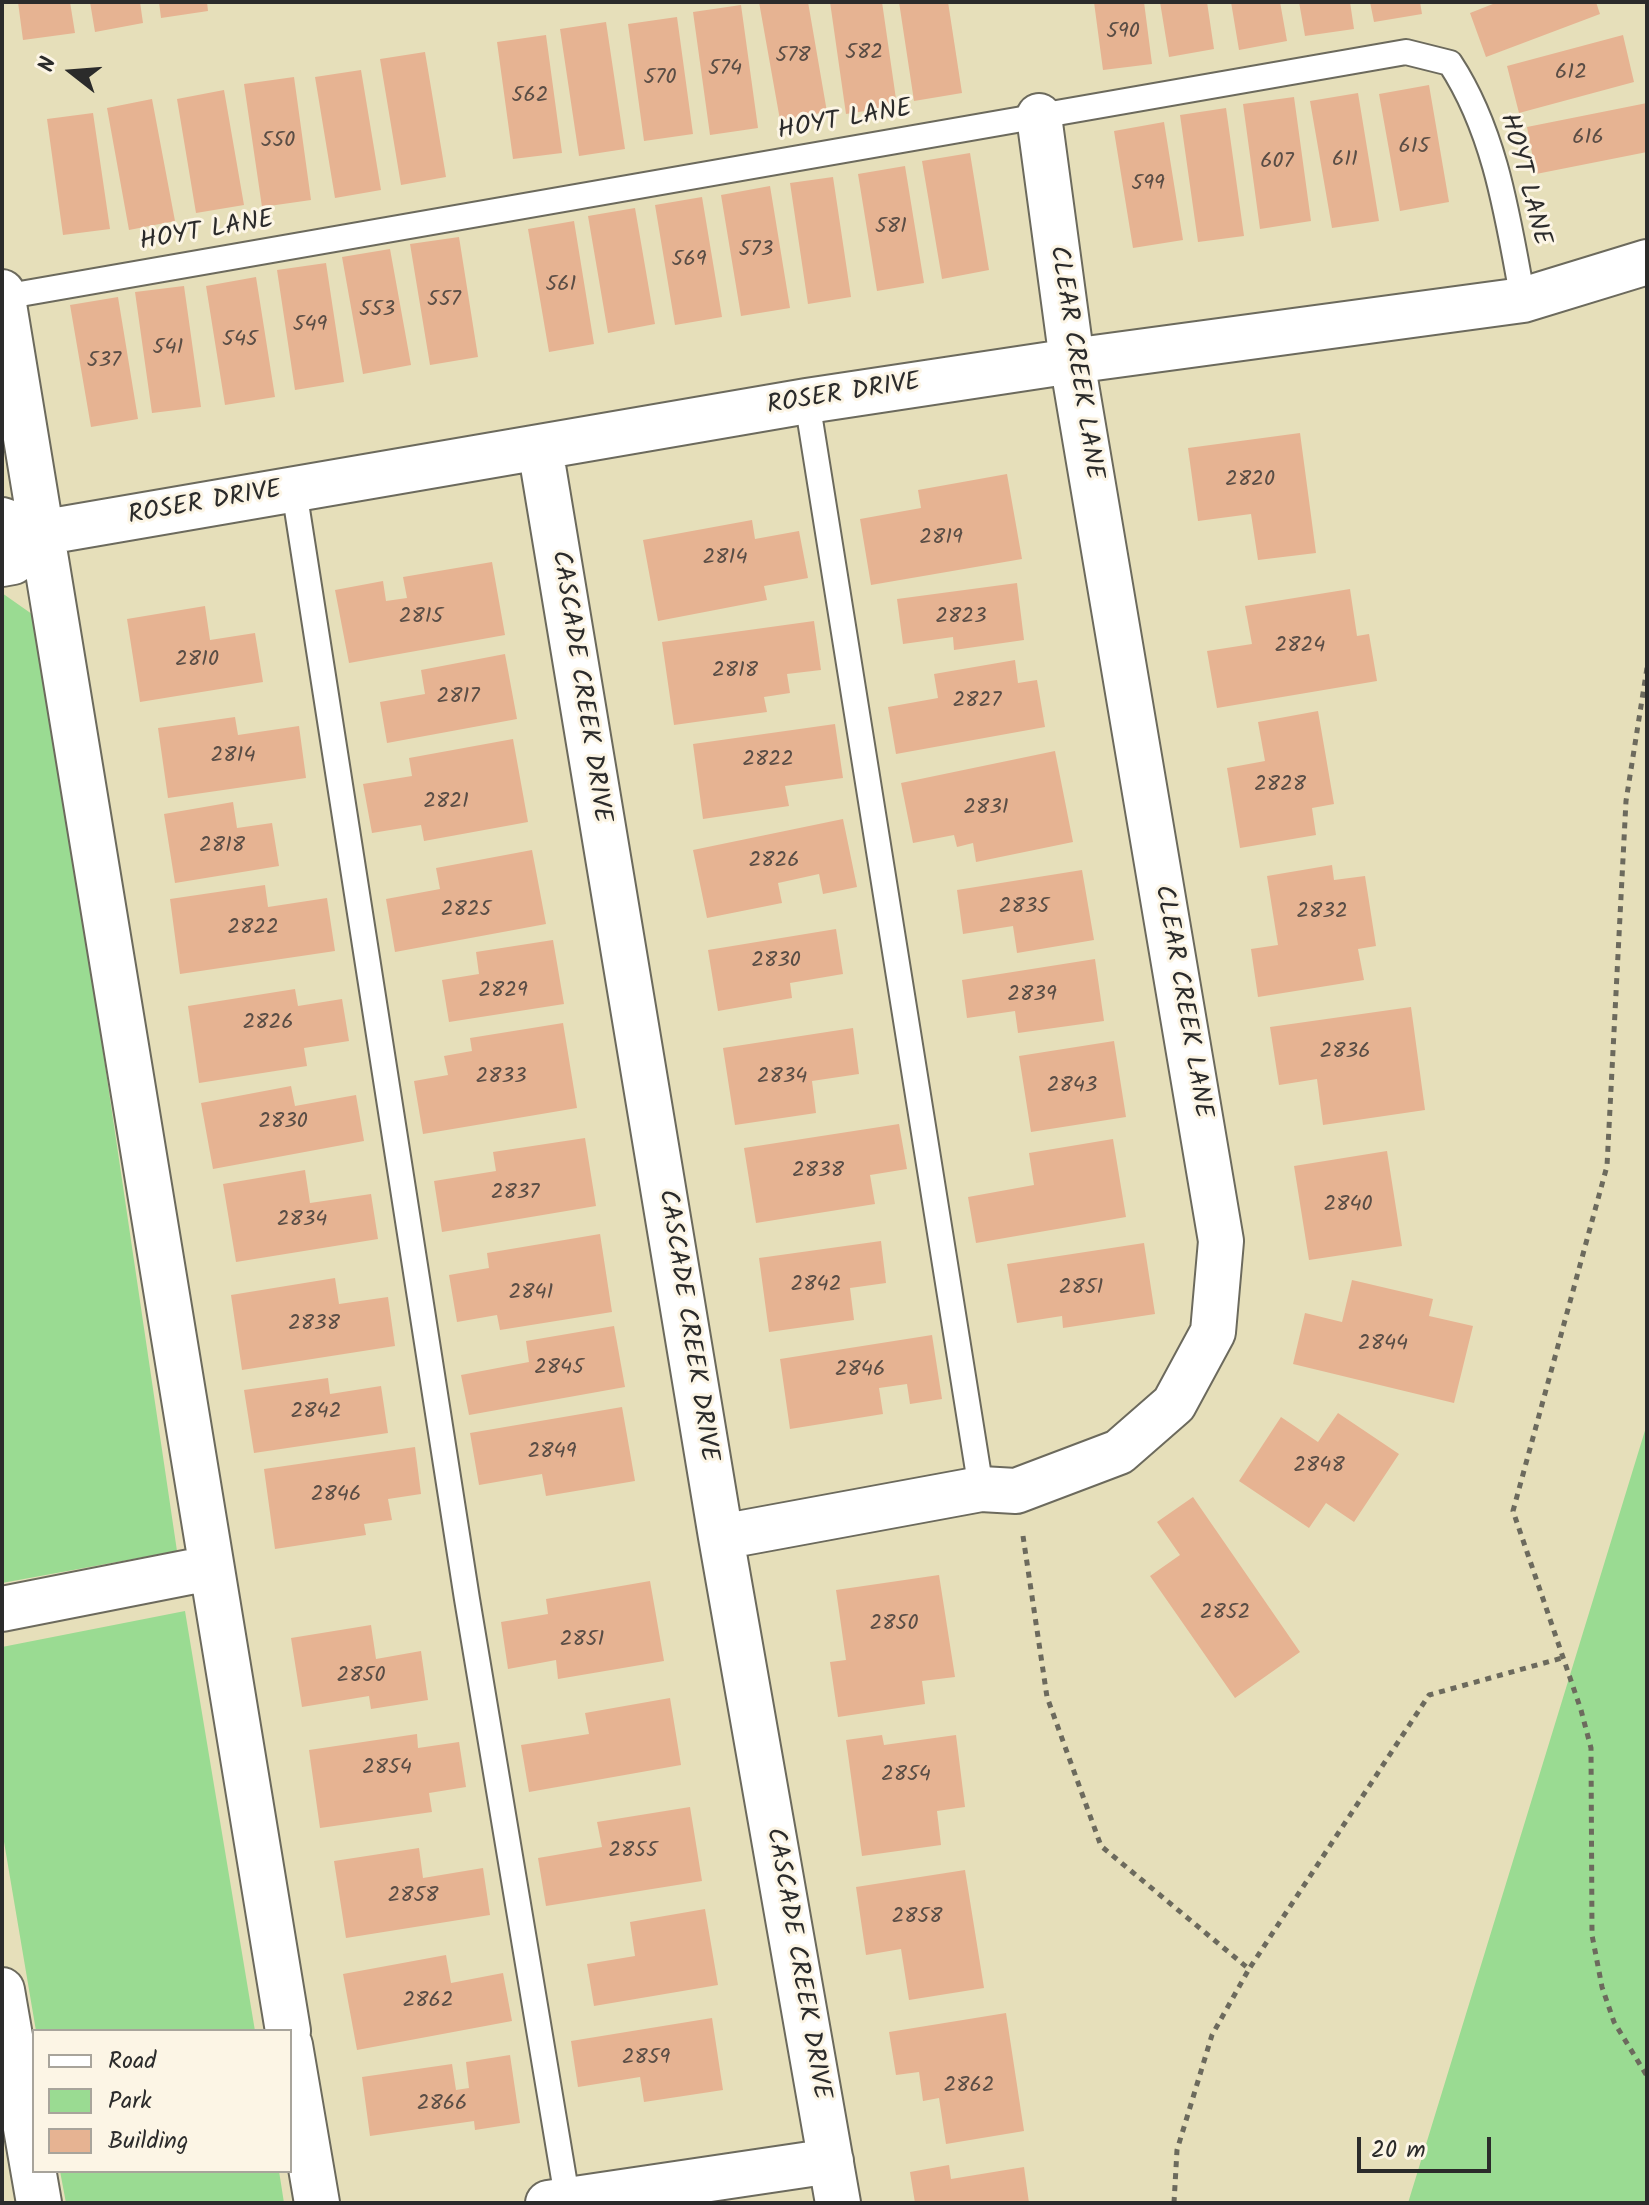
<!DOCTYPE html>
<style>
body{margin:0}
#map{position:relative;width:1649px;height:2205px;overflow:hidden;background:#e6dfba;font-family:Kalam,sans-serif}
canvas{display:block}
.frame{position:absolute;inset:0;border:4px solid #2b2b2b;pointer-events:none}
.legend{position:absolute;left:32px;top:2029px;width:260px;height:144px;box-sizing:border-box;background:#fcf5e5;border:2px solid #a8a49b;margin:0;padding:10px 14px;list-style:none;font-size:24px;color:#2b2b2b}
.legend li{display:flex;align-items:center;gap:16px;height:40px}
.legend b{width:40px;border:2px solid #a8a49b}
.north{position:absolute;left:32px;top:32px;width:80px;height:80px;-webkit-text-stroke:6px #fcf5e5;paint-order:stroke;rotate:287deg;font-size:22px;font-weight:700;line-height:32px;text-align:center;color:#2b2b2b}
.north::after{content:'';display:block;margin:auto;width:28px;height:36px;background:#2b2b2b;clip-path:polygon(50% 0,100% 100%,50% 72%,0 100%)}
.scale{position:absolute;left:1357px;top:2137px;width:134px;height:36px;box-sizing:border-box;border:4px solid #2b2b2b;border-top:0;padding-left:10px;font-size:24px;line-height:28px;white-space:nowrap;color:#2b2b2b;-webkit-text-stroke:6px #fcf5e5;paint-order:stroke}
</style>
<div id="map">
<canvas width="1649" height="2205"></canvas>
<div class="frame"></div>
<ul class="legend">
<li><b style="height:10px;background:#fff"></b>Road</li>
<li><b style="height:22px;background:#9adb92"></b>Park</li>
<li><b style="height:22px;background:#e6b392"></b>Building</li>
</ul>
<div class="north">N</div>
<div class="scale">20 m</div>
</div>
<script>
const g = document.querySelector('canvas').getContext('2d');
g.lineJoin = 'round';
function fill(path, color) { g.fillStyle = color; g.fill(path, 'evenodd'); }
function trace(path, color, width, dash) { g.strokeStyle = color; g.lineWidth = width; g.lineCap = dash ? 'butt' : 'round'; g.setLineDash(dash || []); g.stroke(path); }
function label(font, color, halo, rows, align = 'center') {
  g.font = font + ' Kalam,sans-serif'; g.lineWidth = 6; g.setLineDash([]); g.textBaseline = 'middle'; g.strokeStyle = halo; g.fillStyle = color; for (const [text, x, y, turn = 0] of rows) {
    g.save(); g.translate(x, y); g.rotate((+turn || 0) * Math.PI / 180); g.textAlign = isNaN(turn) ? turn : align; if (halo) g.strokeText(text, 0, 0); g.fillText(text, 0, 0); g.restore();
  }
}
const green = new Path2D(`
 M2 593 39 619 177 1551 2 1583Z
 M1647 1424V2203H1408Z
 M185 1611 255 2031H36L2 1830V1647Z
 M60 2171H279L284 2203H66Z`);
const building = new Path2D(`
 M18 2H70L75 33 23 40Z
 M90 2H140L143 23 95 32Z
 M159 2H207L208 11 161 18Z
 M759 2H808L827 112 780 120Z
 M830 2H882L897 106 846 114Z
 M899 2H948L962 93 914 101Z
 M1094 2H1144L1152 64 1103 70Z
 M1160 2H1207L1214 49 1169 57Z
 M1231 2H1280L1287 41 1239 50Z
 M1299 2H1350L1354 29 1305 36Z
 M1370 2H1420L1422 14 1374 22Z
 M1498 2H1596L1600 14 1486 57 1470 13Z
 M741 5 758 128 710 135 693 12Z
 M677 17 693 134 644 141 628 24Z
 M606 22 625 149 579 156 560 29Z
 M546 35 562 153 513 159 497 42Z
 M1623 35 1634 82 1519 113 1507 66Z
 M425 52 446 177 401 185 380 59Z
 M361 70 381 190 335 198 315 77Z
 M294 77 311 200 262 207 244 84Z
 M1429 85 1449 202 1400 211 1379 94Z
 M224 90 244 205 196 213 177 99Z
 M1358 93 1379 221 1332 228 1310 101Z
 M1294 97 1311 221 1260 229 1243 104Z
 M152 99 175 221 129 230 107 108Z
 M1647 103V152L1536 174 1527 127Z
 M1226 108 1244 236 1198 242 1180 115Z
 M93 113 110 229 63 235 47 119Z
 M1164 122 1183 240 1133 248 1114 131Z
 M970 153 989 270 942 279 922 161Z
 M905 166 924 283 877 291 858 174Z
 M833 177 851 297 808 304 790 183Z
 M770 186 790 308 741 316 721 195Z
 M702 197 722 317 675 325 655 205Z
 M635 208 655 324 608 333 588 216Z
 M574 221 594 344 549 352 528 229Z
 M459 237 478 357 430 365 410 244Z
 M390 249 411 365 363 374 342 257Z
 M326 263 344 382 295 390 277 270Z
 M256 277 275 397 225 405 206 286Z
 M184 286 201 407 152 413 135 292Z
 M118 297 138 419 91 427 70 305Z
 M1300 433 1316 553 1258 560 1251 514 1198 521 1188 448Z
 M1007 474 1022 559 871 585 860 519 921 508 918 490Z
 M752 520 755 539 799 531 808 578 764 586 767 600 658 621 643 540Z
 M492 562 505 635 349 663 335 590 383 581 386 601 407 598 403 577Z
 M1017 583 1024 640 954 650 953 637 903 644 897 599Z
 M1350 589 1357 636 1369 634 1377 681 1217 708 1207 651 1252 644 1245 606Z
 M205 606 210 640 255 633 263 682 140 702 127 619Z
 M814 621 821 670 787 674 790 693 764 697 767 712 674 725 662 642Z
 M505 654 517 719 387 743 380 702 425 694 421 670Z
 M1015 660 1018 683 1037 680 1045 727 896 754 888 707 938 698 934 674Z
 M1318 711 1334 804 1312 808 1316 835 1240 848 1227 768 1265 761 1258 722Z
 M235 717 238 735 299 726 306 778 168 798 158 728Z
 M835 724 843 778 785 786 789 806 703 819 693 744Z
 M513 739 528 822 424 841 421 825 372 833 363 784 412 776 409 758Z
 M1055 751 1073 842 976 862 973 843 957 847 954 835 913 843 901 783Z
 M233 802 237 828 272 823 279 866 175 883 164 814Z
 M843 819 857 887 823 894 819 874 778 883 782 903 707 918 693 850Z
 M532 850 546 924 395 952 386 899 440 889 436 868Z
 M1332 865 1334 880 1365 876 1376 946 1358 949 1364 980 1258 997 1251 949 1278 945 1267 876Z
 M1082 870 1094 940 1017 953 1013 926 963 934 957 890Z
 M265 885 268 907 327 898 335 951 180 974 170 899Z
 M836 929 843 974 790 983 792 998 718 1011 708 950Z
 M553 940 564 1004 449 1022 442 980 479 974 476 952Z
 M1095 959 1104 1021 1018 1033 1015 1011 967 1018 962 980Z
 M295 989 298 1006 342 999 349 1041 304 1048 307 1066 199 1083 188 1006Z
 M1411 1007 1425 1110 1323 1125 1317 1079 1279 1085 1270 1027Z
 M563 1023 577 1108 423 1134 414 1081 448 1075 444 1056 472 1051 470 1038Z
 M853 1028 859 1074 812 1081 816 1113 735 1125 723 1048Z
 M1114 1041 1126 1117 1031 1132 1019 1056Z
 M291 1086 295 1106 356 1095 364 1141 213 1169 201 1103Z
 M899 1124 907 1169 870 1175 875 1204 756 1223 744 1148Z
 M585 1138 596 1206 442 1232 434 1181 496 1171 493 1152Z
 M1113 1139 1126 1217 976 1243 968 1197 1034 1185 1029 1153Z
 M1387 1151 1402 1246 1309 1260 1294 1166Z
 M305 1170 310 1203 371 1194 378 1239 236 1262 223 1184Z
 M600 1234 612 1312 500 1330 497 1315 457 1322 449 1275 489 1268 487 1253Z
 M881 1241 886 1283 850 1288 854 1320 769 1332 759 1258Z
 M1144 1243 1155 1314 1063 1328 1062 1316 1017 1323 1007 1264Z
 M335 1278 339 1304 388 1297 395 1346 242 1370 231 1295Z
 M1352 1280 1433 1299 1429 1316 1473 1326 1454 1403 1293 1364 1305 1313 1342 1322Z
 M614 1326 625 1387 469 1415 461 1375 529 1362 526 1341Z
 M932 1335 942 1399 910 1404 907 1384 879 1388 883 1414 790 1429 780 1359Z
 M328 1378 330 1394 381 1386 388 1433 254 1453 244 1390Z
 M622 1407 635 1481 546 1496 542 1474 479 1485 470 1433Z
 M1338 1413 1399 1454 1354 1522 1326 1503 1309 1528 1239 1481 1281 1417 1318 1442Z
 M415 1447 421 1494 388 1499 392 1520 364 1524 366 1535 275 1549 264 1469Z
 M1193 1497 1300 1652 1235 1698 1150 1576 1180 1555 1157 1522Z
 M939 1575 955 1677 922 1681 925 1704 838 1717 830 1662 846 1660 836 1590Z
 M650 1581 664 1661 558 1679 556 1660 508 1669 501 1622 548 1614 546 1599Z
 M371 1625 376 1659 421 1651 428 1700 371 1709 369 1696 302 1707 291 1638Z
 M670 1698 681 1765 529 1792 521 1745 589 1734 585 1713Z
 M417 1734 418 1748 459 1742 466 1787 429 1793 432 1812 320 1828 309 1750Z
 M882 1735 884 1745 956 1735 965 1807 937 1811 941 1845 862 1856 846 1740Z
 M690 1807 702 1881 546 1906 538 1858 602 1847 597 1822Z
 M419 1848 423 1878 483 1868 490 1915 346 1938 334 1861Z
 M965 1870 984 1988 909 2000 901 1949 866 1955 856 1887Z
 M705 1909 718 1985 594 2006 587 1964 635 1956 630 1922Z
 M446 1955 451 1983 503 1973 512 2021 357 2050 343 1974Z
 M1006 2013 1024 2131 946 2144 939 2098 923 2101 919 2072 896 2075 889 2032Z
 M712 2018 723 2090 644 2102 640 2077 578 2087 571 2041Z
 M510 2055 520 2123 475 2130 474 2121 370 2136 362 2077 452 2064 456 2090 469 2088 466 2062Z
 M949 2165 951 2179 1024 2167 1029 2203H915L910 2172Z`);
const path = new Path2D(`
 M1647 668 1626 801 1607 1166 1513 1511 1581 1710 1591 1748 1592 1935 1602 1987 1614 2022 1647 2076
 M1023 1536 1047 1697 1101 1846 1249 1969 1429 1695 1562 1658
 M1174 2203 1177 2150 1212 2035 1249 1969`);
const service = new Path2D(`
 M3 297 1406 52 1450 63C1496 133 1508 219 1523 300
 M807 401 981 1489
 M294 490 467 1599 568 2203`);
const minor = new Path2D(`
 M2 292 288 2031
 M540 448 721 1537 838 2203
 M2 520 40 533 807 401 1072 361 1523 300 1647 262
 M2 564 13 562 40 533
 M721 1537 981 1489 1016 1491 1119 1452 1174 1404 1213 1332 1221 1241 1072 361 1039 116
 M2 1609 210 1568
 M2 1990 39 2203
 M290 2045 317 2203
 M548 2203 831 2161`);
const numberNames = [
 ["590",1123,33],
 ["582",864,54],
 ["578",793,57],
 ["574",725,70],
 ["612",1571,74],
 ["570",660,79],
 ["562",530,97],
 ["616",1588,139],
 ["550",278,142],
 ["615",1414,148],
 ["611",1345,161],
 ["607",1277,163],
 ["599",1148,185],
 ["581",891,228],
 ["573",756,251],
 ["569",689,261],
 ["561",561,286],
 ["557",444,301],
 ["553",377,311],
 ["549",310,326],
 ["545",240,341],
 ["541",168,349],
 ["537",104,362],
 ["2820",1250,481],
 ["2819",941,539],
 ["2814",725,559],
 ["2815",421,618],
 ["2823",961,618],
 ["2824",1300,647],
 ["2810",197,661],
 ["2818",735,672],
 ["2817",458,698],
 ["2827",977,702],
 ["2814",233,757],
 ["2822",768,761],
 ["2828",1280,786],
 ["2821",446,803],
 ["2831",986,809],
 ["2818",222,847],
 ["2826",774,862],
 ["2835",1024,908],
 ["2825",466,911],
 ["2832",1322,913],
 ["2822",253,929],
 ["2830",776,962],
 ["2829",503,992],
 ["2839",1032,996],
 ["2826",268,1024],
 ["2836",1345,1053],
 ["2833",501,1078],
 ["2834",782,1078],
 ["2843",1072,1087],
 ["2830",283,1123],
 ["2838",818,1172],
 ["2837",515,1194],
 ["2840",1348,1206],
 ["2834",302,1221],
 ["2842",816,1286],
 ["2851",1081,1289],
 ["2841",531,1294],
 ["2838",314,1325],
 ["2844",1383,1345],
 ["2845",559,1369],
 ["2846",860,1371],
 ["2842",316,1413],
 ["2849",552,1453],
 ["2848",1319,1467],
 ["2846",336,1496],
 ["2852",1225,1614],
 ["2850",894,1625],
 ["2851",582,1641],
 ["2850",361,1677],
 ["2854",387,1769],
 ["2854",906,1776],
 ["2855",633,1852],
 ["2858",413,1897],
 ["2858",917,1918],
 ["2862",428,2002],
 ["2859",646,2059],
 ["2862",969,2087],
 ["2866",442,2105]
];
const streetNames = [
 ["HOYT LANE",845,122,-10],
 ["HOYT LANE",1523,180,75],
 ["HOYT LANE",207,233,-10],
 ["CLEAR CREEK LANE",1074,363,81],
 ["ROSER DRIVE",844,396,-9],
 ["ROSER DRIVE",205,505,-10],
 ["CASCADE CREEK DRIVE",579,687,81],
 ["CLEAR CREEK LANE",1181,1002,80],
 ["CASCADE CREEK DRIVE",686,1326,81],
 ["CASCADE CREEK DRIVE",796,1964,80]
];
fill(green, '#9adb92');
fill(building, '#e6b392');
trace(service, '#6c6a5d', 28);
trace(minor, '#6c6a5d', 48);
trace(path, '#6c6a5d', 5, [6, 6]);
trace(service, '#fff', 24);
trace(minor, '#fff', 44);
label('22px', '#5a4d45', null, numberNames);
label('26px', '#2b2b2b', '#fcf5e5', streetNames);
</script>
